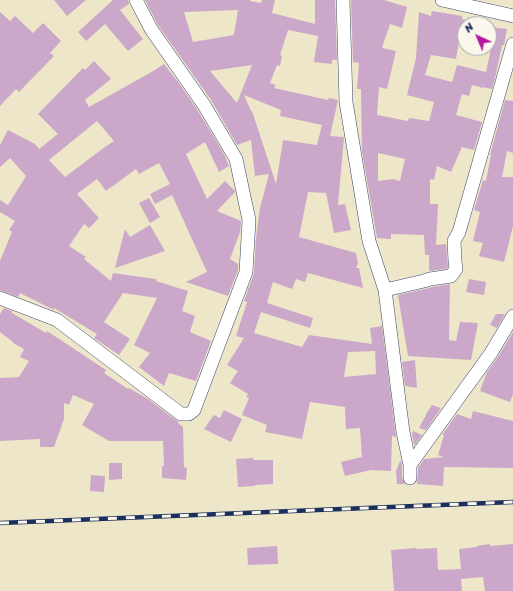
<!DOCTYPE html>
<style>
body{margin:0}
#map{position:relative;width:513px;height:591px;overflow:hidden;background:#eee6c8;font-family:Sriracha,sans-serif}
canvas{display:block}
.north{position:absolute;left:457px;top:16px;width:40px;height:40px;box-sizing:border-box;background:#fbf7ec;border:1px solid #a1a7b3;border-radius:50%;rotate:316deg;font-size:11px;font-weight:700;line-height:16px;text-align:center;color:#1b2f5e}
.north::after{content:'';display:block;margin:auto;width:14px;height:18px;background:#b5179e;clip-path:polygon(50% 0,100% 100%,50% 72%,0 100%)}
</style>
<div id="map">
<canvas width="513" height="591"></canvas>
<div class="north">N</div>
</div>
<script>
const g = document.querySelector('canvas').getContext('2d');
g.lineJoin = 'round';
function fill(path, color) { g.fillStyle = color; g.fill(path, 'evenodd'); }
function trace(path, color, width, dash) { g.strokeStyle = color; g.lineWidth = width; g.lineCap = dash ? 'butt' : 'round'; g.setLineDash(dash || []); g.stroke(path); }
const building = new Path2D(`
 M54 0H86L67 16Z
 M113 0H128L129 4 120 10 143 39 128 51 105 24 86 41 78 32Z
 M145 0H250V1L261 3 262 0H275L272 13 315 24V0H335L337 60H332V64L314 62 318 36 288 30 280 55 282 56 280 66 277 65 270 83 276 85 274 88 328 100 329 98 338 100 330 136 344 137 338 205 345 204 351 230 334 233 326 193 308 192 299 237 356 253 358 264 356 268H359L363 288 308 273 305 282 296 279 292 289 273 282 267 303 313 318 310 328 261 312 254 333 302 347 309 335 372 344 370 328 382 326 396 437 392 436 391 471 371 470 345 476 341 462 362 457 360 428 346 429 345 407 310 402 302 439 265 432 267 425 242 415 249 398 246 397 248 394 230 383 238 371 227 365 244 338 236 336 247 302 244 301 254 273 256 238 260 208 269 174 255 176 251 140 237 145 211 100 158 25ZM238 10 234 35 193 42 184 12ZM252 65 237 103 210 71ZM244 95 281 110 280 116 322 125 317 145 283 140 276 184 252 111H251ZM375 351 376 374 344 377 348 352Z
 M351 0H384L407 7 402 28 390 24 382 48 396 51 387 89 379 87 377 115 408 121 409 118 429 121 434 102 407 95 416 58 419 12 431 16 432 11 462 16V19L465 20V37L460 36 456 59 431 55 425 75 452 82 457 65 486 72 492 44H489V27L507 29 504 45H502L496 74 492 89 483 87 484 83 483 88 472 85 469 96 462 94 456 115 482 122 474 150 462 147 451 172 437 166 434 180 430 179V204H438L436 245 446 244 448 267 446 269 429 271V255H425L424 235 391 234V239L377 238 362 151 361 89H357L359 63 353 62ZM378 153 405 159 400 181 393 179 378 181Z
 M0 12 10 21 15 16 33 33 43 23 61 41 50 53 54 56 19 92 16 89 0 106Z
 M94 61 111 79 85 100 89 107 155 70 164 64 178 82 197 109 224 154 229 166 219 172 205 142 186 154 207 199 225 181 235 191V192L217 211 241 221 240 232 230 259 238 264V270L228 296 186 282 207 272 172 195 155 204 150 194 170 184 159 163 139 174 136 169 106 191 97 179 77 194 99 218 89 228 84 224 69 246 86 257 84 259 111 281 113 273 156 279V281L188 291 182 311 195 316 190 332 211 341 196 381 169 373 164 386 139 367 150 353 134 345 157 298 123 293 104 322 130 339 119 355 94 338 97 334 54 308V310L20 293 18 297 0 290V261L12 232 9 230 15 221 0 212V200L8 205 26 176 10 158 0 167V145L8 130 35 144 39 149 58 134 38 114 83 68 85 70ZM97 121 114 141 105 147 65 177 49 160Z
 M505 100 513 101V153L507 151 502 177H513V226L504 262 479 256 483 243 473 241 480 212 474 210 483 180 486 181 491 155H490Z
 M149 198 160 217 150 223 139 203Z
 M150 225 165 251 115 268 125 229 130 237Z
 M469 279 486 282 484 295 466 292Z
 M450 284 449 340 456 341 460 322 478 323 471 360 408 356 398 295 429 288 432 287Z
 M4 308 12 311V313L46 333 47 331 106 370 104 373 128 389 129 388 148 399 176 420 179 421 178 423 183 427 184 467 187 468 186 480 162 478V466H164L163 441H109L82 425 94 404 73 395 69 405 64 403V419L54 447H40V439L0 441V378L19 377 29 361 20 357 24 349 13 343V342L0 332V314Z
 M496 314H505L497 328 490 325Z
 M513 332V394L510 402 480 391 487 372 498 357Z
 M415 360 417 388 405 386 402 362Z
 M432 405 441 408 426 430 419 428 428 411Z
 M224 410 242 419 231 442 204 429 214 415 220 418Z
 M473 411 513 421V468L444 467 443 486 417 484 418 468 424 459 444 457 438 455 444 435H442L457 414 471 419Z
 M413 431 422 435 415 445 414 444 412 434Z
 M253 458V460H273V484L255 485V486L238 487 236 459Z
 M400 461H401L402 466V478L405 484H397L396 471Z
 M109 463H122V479L109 480Z
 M91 475 105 476 104 492 90 491Z
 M490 544V546L513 544V591H485L483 577 461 579 462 591H394L391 550 416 548V549L437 548 438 570 461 569 459 549 477 547V546Z
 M277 546 278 564 248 565 247 548Z`);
const street = new Path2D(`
 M343 0 346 102 369 241 385 290 403 432 410 465V478
 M442 0 513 16
 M385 290 424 281 430 279 451 276 456 269 455 261 454 241 459 232 513 44
 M0 298 57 320 181 414H189L194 410 246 272 249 220 236 159 204 105 151 29 136 0
 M410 465 491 353 513 316`);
const rail = new Path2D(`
 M0 523 513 502`);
fill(building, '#cba8c9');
trace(street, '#3b4a6e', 14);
trace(street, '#fff', 13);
trace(rail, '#1b2f5e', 4.5);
trace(rail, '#fbf7ec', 3, [9]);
</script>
